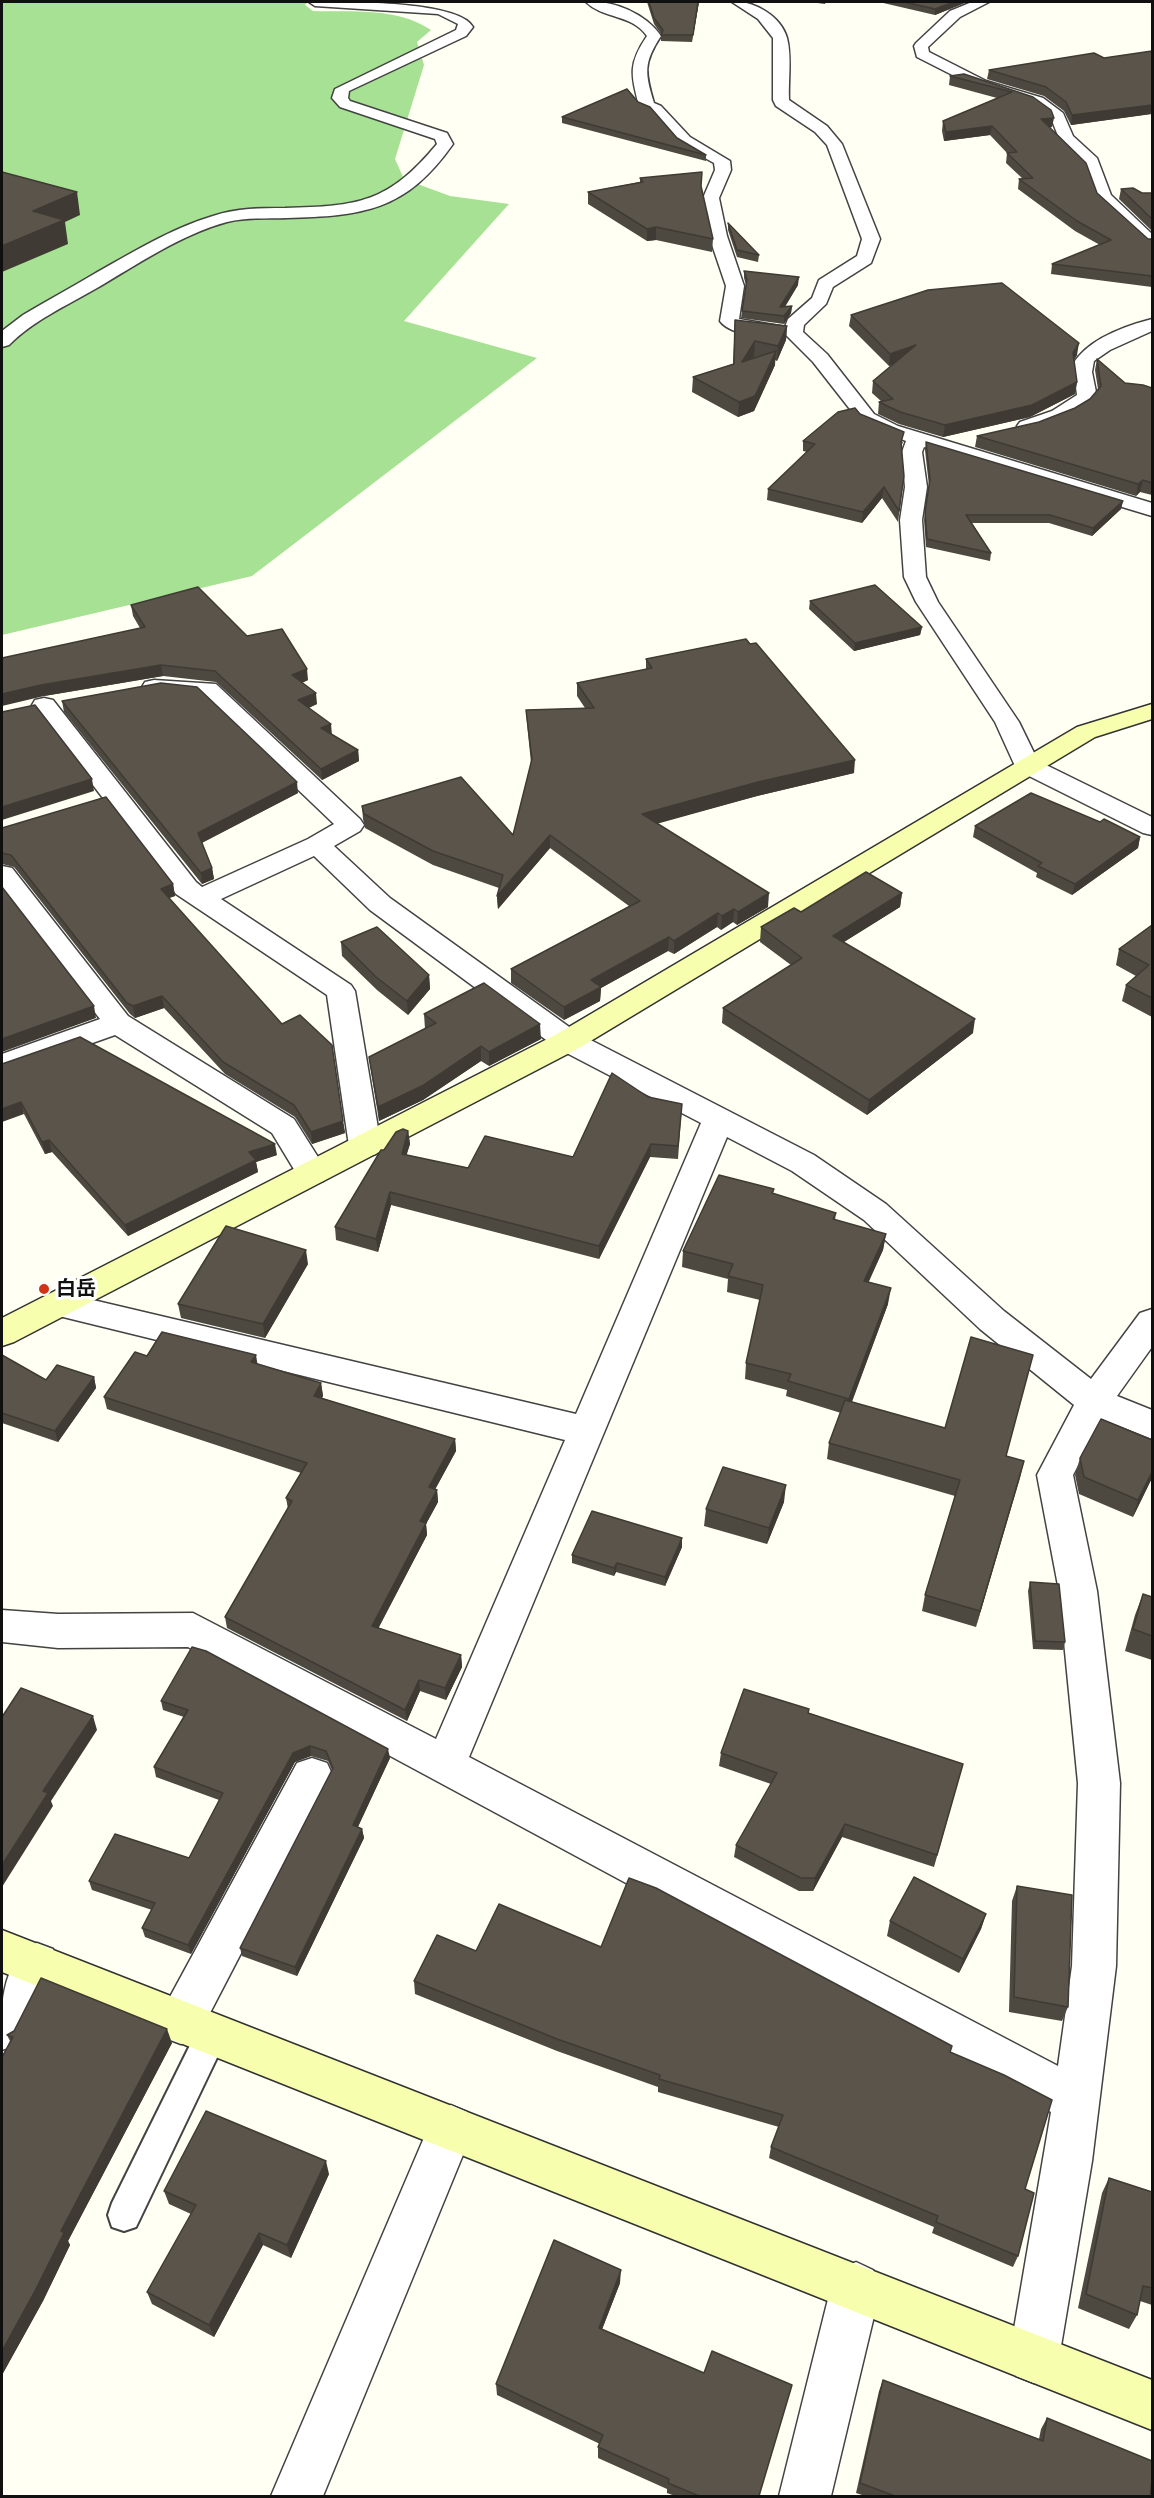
<!DOCTYPE html>
<meta charset="utf-8">
<style>
body{margin:0}
#map{position:relative;width:1154px;height:2498px;overflow:hidden;background:#fffff3;font-family:"PT Serif",serif}
canvas{display:block}
.frame{position:absolute;inset:0;border:3px solid #101010;pointer-events:none}
</style>
<div id="map">
<canvas width="1154" height="2498"></canvas>
<div class="frame"></div>
</div>
<script>
const g = document.querySelector('canvas').getContext('2d');
g.lineJoin = 'round';
function fill(path, color) { g.fillStyle = color; g.fill(path, 'evenodd'); }
function trace(path, color, width, dash) { g.strokeStyle = color; g.lineWidth = width; g.lineCap = dash ? 'butt' : 'round'; g.setLineDash(dash || []); g.stroke(path); }
function label(font, color, halo, rows, align = 'center') {
  g.font = font + ' "PT Serif","Noto Sans JP",serif'; g.lineWidth = 6; g.setLineDash([]); g.textBaseline = 'middle'; g.strokeStyle = halo; g.fillStyle = color; for (const [text, x, y, turn = 0] of rows) {
    g.save(); g.translate(x, y); g.rotate((+turn || 0) * Math.PI / 180); g.textAlign = isNaN(turn) ? turn : align; if (halo) g.strokeText(text, 0, 0); g.fillText(text, 0, 0); g.restore();
  }
}
const forest = new Path2D(`
 M2 2H308L305 5 313 11C351 12 398 7 431 30L417 42 424 65 395 159 404 179 450 196 509 204 404 321 537 358 252 576 2 635Z`);
const lane = new Path2D(`
 M212 2019 223 2023 227 2034 223 2045 136 2227 124 2231 112 2227 108 2215 112 2203 201 2023Z`);
const street = new Path2D(`
 M309 2C341 2 459 0 473 27L466 36 349 91 348 98 350 101 447 133 453 144C406 211 363 216 287 218 266 219 247 217 227 222 180 235 138 264 97 288 66 306 34 320 9 345L2 347V331L23 315C46 301 71 288 94 274 133 252 170 229 213 216 237 208 260 208 285 208 359 206 388 203 437 144L435 139 340 107 332 98 335 89 456 30 458 24 438 14 315 6Z
 M586 2C613 0 645 13 661 36 643 63 645 73 654 103L661 106 690 137 730 161 731 170 719 198 727 236 744 286 739 319 785 327 788 319 812 298 819 280 857 256 862 239 827 145 815 132 776 106 773 100V38L758 19 732 2C753 0 781 16 787 38 792 57 788 81 789 100L827 126 842 144 880 239 871 263 833 287 826 304 804 325 803 332 827 354 874 414 898 426 1152 503V516L924 447 922 452 927 487 922 520 926 577 938 602 1019 722 1038 761 1152 817V835L1143 833 1019 771 1015 766 995 722 916 602 904 577 900 520 905 487 902 452 906 441 860 422 813 362 786 335C769 339 731 336 720 321L726 286 709 236 703 198 715 170 714 163 678 143 651 112 639 106C631 74 628 64 647 36 632 14 603 19 586 2Z
 M972 2H989L960 17 928 47 929 52 986 81 1043 98 1063 113 1073 136 1097 158 1111 195 1152 234V248L1146 247 1097 201 1082 160 1060 141 1051 118 1033 104 976 87 917 57 914 46 916 43 950 11Z
 M1152 319V331L1110 350 1094 361 1092 372 1097 397 1094 401C1076 416 1044 436 1020 430L1017 426 1020 422 1052 411 1077 395 1073 364C1088 339 1125 326 1152 319Z
 M154 680 216 684 360 819 364 825 360 831 334 846 390 898 579 1034 814 1155 886 1204 1004 1311 1091 1379 1140 1313 1152 1309V1347L1117 1396 1152 1410V1439L1102 1419 1073 1475 1097 1591 1120 1783 1116 1966 1092 2161 1059 2358 1052 2376 1034 2383 1016 2376 1009 2358 1051 2112 188 1647 58 1648 2 1642V1610L58 1614 193 1613 436 1739 565 1440 59 1316 47 1313 42 1304 47 1295 59 1292 576 1414 701 1123 557 1048 370 910 314 856 221 899 351 985 355 991 381 1146 376 1154 365 1157 354 1154 349 1146 327 995 176 894 32 705 35 700 44 698 53 700 196 882 202 887 308 839 334 824 200 696 145 692 142 687 145 682ZM727 1137 792 1171 864 1220 980 1329 1074 1405 1037 1475 1059 1591 1078 1783 1072 1966 1058 2066 469 1757Z
 M2 866 12 868 128 1016 294 1119 328 1173 323 1181 312 1184 301 1181 272 1133 115 1035 2 1075V1054L100 1019 2 892Z
 M312 1758 327 1763 333 1776 197 2038 181 2044 165 2038 158 2022 165 2006 297 1763Z
 M37 1943 53 1949 59 1964 18 2044 2 2050C0 2013 0 1959 37 1943Z
 M451 2105 467 2112 474 2128 323 2496H271L435 2112Z
 M856 2262 873 2270 881 2287 831 2496H779L831 2287 839 2270Z`);
const secondary = new Path2D(`
 M1152 704V719L1095 737 579 1048 14 1342 2 1346V1318L557 1034 1077 727Z
 M2 1930 1152 2380V2430L2 1972Z`);
const wall = new Path2D(`
 M647 2H699L692 42 661 41V34L654 24Z
 M810 2H826L825 4Z
 M879 2H967L935 15Z
 M1152 51V114L1071 125 1064 111 1044 96 987 79 989 70 1104 58Z
 M950 76 1033 97 1052 127 1049 128 1097 193 1148 239H1152V287L1051 274 1052 264 1100 245 1075 231 1018 189 1019 179H1023L1006 163 1007 153 990 135 944 141 942 131 943 121 997 98 949 85Z
 M638 102 677 138 706 155V161L562 123V117Z
 M640 178 701 187 713 239 712 252 656 240 647 241 588 204V192L640 182Z
 M1121 189 1142 193H1152V231L1119 199Z
 M728 223 759 255 758 262 737 257 728 230Z
 M744 271 798 285 785 307 792 306 791 313 784 324 741 318 746 285 744 278Z
 M851 315 1077 355 1074 360 1077 382 1075 394 1030 417 943 437 899 424 878 414 879 402H882L872 393 873 381 894 364 889 366 849 326Z
 M735 320 787 326 786 340 777 361 775 360V365L754 411 738 417 692 392 693 377 733 364Z
 M1097 359 1125 383 1152 388V495L1140 492 1136 496 975 447 977 436 1039 422 1075 408 1090 399 1098 389 1095 370Z
 M860 414 903 442 901 447 904 476 898 522 882 498 862 523 767 500 768 489 807 452 803 451V441Z
 M926 442 1123 501 1121 509 1092 536 1049 523H972L991 553 990 561 926 547 924 520 929 486 925 450Z
 M810 601 922 627 920 635 854 651 809 609Z
 M131 605 247 636 308 680 302 683 317 704 309 708 332 735 358 750 359 761 322 780 216 682 163 676 44 696 140 628 133 616Z
 M646 659 854 773 757 796 657 823 768 907 737 925 733 922 721 930 717 927 674 954 668 951 601 988 600 1001 564 1020 511 983V969L629 906 550 848 498 909 497 896 499 888 433 865 365 828 363 819 362 806 513 835 531 763 527 724 526 710 585 708 577 696V683L646 669Z
 M62 701 298 793 202 843 212 868 214 879 202 884 64 712Z
 M1100 822 1140 837 1138 848 1072 895 1036 877 1037 873 973 837 975 826Z
 M2 828 173 884 175 896 169 898 343 1121 345 1133 312 1144 295 1117 225 1074 164 1008 135 1018 130 1014 14 867 2 864Z
 M902 893 900 907 844 942 973 1033 867 1115 722 1023 723 1008 791 965 760 942 761 927 801 912Z
 M1152 925V1017L1122 1001 1126 985 1136 976 1116 965 1119 949Z
 M341 942 429 975 430 989 408 1015 377 990 342 956Z
 M424 1014 541 1039 489 1066 481 1061 423 1100 379 1121 371 1071 369 1057 425 1029Z
 M2 1064 277 1155 256 1162 258 1172 128 1236 52 1152 45 1154 24 1114Z
 M648 1097 682 1104 678 1159 650 1157 599 1259 391 1205 378 1252 336 1240 335 1227 384 1150 408 1131 410 1144 406 1155 468 1168 573 1157Z
 M774 1189 773 1194 836 1213 835 1220 886 1234 883 1250 868 1282 888 1304 852 1402 1006 1456 1024 1461 976 1627 922 1611 925 1595 955 1496 827 1459 829 1443 841 1413 786 1396 787 1390 745 1379 746 1363 760 1300 727 1292 728 1279 682 1267 683 1251Z
 M308 1264 265 1338 181 1318 178 1304Z
 M2 1355 46 1380 94 1377 96 1388 58 1442 2 1423Z
 M147 1356 257 1364 321 1383 323 1396 322 1398 455 1439 456 1451 435 1489 437 1490 438 1502 426 1524 427 1535 378 1629 461 1655 462 1667 446 1700 420 1691 407 1721 227 1628 225 1617 288 1509 286 1498 301 1473 107 1409 104 1397Z
 M1080 1458 1152 1478 1133 1517 1079 1494 1075 1475Z
 M784 1502 767 1544 704 1526 706 1509Z
 M682 1547 665 1586 616 1572 614 1576 572 1563V1555Z
 M1030 1582 1065 1642 1063 1650 1033 1649 1028 1591Z
 M1143 1594 1152 1597V1660L1125 1651 1135 1615Z
 M161 1701 390 1758 358 1827 362 1829 364 1838 297 1976 242 1956 240 1948 332 1770 328 1761 311 1756 295 1762 191 1954 145 1937 142 1928 152 1910 92 1890 89 1881 189 1858 219 1800 156 1777 154 1767 184 1717 163 1710Z
 M809 1713 963 1764 934 1867 842 1837 813 1891H799L734 1857 736 1845 771 1784 719 1766 721 1753Z
 M1017 1886 1068 2007 1062 2021 1009 2012 1012 1901Z
 M986 1914 981 1929 959 1973 887 1936 890 1921Z
 M601 1947 952 2046 950 2052 1025 2189 1018 2256 1013 2267 932 2233 934 2227 769 2158 771 2147 779 2127 658 2092V2087L557 2051 415 1994 414 1981 476 1951Z
 M7 2035 172 2043 68 2241 70 2245 43 2301 2 2375V2057L10 2041Z
 M329 2174 291 2258 263 2245 214 2337 152 2304 147 2292 191 2214 169 2204 164 2191Z
 M1109 2178 1152 2192V2305L1140 2301 1137 2315 1129 2329 1078 2308 1102 2193Z
 M620 2283 602 2329 760 2496H675L667 2493V2489L598 2458V2447L600 2444 497 2395 496 2384Z
 M883 2380 1039 2439 1041 2429 1047 2418 1150 2496H865L856 2493 879 2391Z`);
const shadedWall = new Path2D(`
 M698 2H699L692 42 693 35Z
 M954 2H967L935 15V9Z
 M1152 105 1150 114 1071 125 1072 115Z
 M1054 118 1052 127 1040 129 1041 119Z
 M992 126 990 135 944 141 946 132Z
 M77 192 80 215 65 222 68 244 2 272V246L33 211Z
 M656 227V240L647 241V229Z
 M799 277 798 285 780 314V307Z
 M792 306 791 313 784 324V316Z
 M787 326 786 340 777 361 778 346Z
 M755 341 754 356 741 376 742 362Z
 M1079 343 1077 355 1071 364 1073 353Z
 M916 345 915 357 889 366 890 354Z
 M776 351 775 365 754 411 738 417 739 402Z
 M1077 382 1075 394 1030 417 943 437 945 425Z
 M1143 480 1140 492 1136 496 1138 484Z
 M884 487 882 498 862 523 863 512Z
 M1123 501 1121 509 1092 536 1093 528Z
 M922 627 920 635 854 651 855 643Z
 M161 665 163 676 44 696 2 706V694L41 685Z
 M307 669 308 680 294 686 292 675Z
 M316 693 317 704 300 711 298 700Z
 M331 724 332 735 321 728Z
 M358 750 359 761 322 780 321 769Z
 M855 760 854 773 757 796 642 828V814L758 782Z
 M92 779 94 791 2 820V807Z
 M297 782 298 793 199 844 198 833Z
 M550 835V848L498 909 497 896Z
 M1140 837 1138 848 1072 895 1075 884Z
 M212 868 214 879 202 884 201 873Z
 M173 884 175 896 163 900 161 889Z
 M769 893 768 907 737 925 738 912Z
 M902 893 900 907 831 950 833 936Z
 M734 909 733 922 721 930 722 916Z
 M718 913 717 927 674 954V941Z
 M669 937 668 951 601 988 600 1001 564 1020V1007L591 980Z
 M429 975 430 989 408 1015 407 1001Z
 M162 996 164 1008 135 1018 133 1006Z
 M94 1006 96 1018 2 1052V1039Z
 M975 1019 973 1033 867 1115 869 1100Z
 M540 1024 541 1039 489 1066V1052Z
 M481 1046V1061L423 1100 379 1121 378 1107Z
 M21 1102 24 1114 2 1122V1109Z
 M343 1121 345 1133 312 1144 311 1132Z
 M408 1131 410 1144 403 1167 402 1154Z
 M49 1140 52 1152 45 1154 42 1142Z
 M275 1144 277 1155 256 1162 258 1172 128 1236 125 1225 249 1152Z
 M651 1144 650 1157 599 1259V1246Z
 M390 1192 391 1205 378 1252 376 1239Z
 M886 1234 883 1250 862 1297 864 1281Z
 M306 1250 308 1264 265 1338 263 1324Z
 M891 1288 888 1304 847 1414 849 1399Z
 M256 1355 258 1367 251 1362Z
 M94 1377 96 1388 58 1442 55 1431Z
 M321 1383 323 1396 316 1408 314 1396Z
 M455 1439 456 1451 430 1499 429 1487Z
 M1024 1461 1020 1478 976 1627 980 1611Z
 M1152 1472V1478L1133 1517 1138 1500Z
 M786 1485 784 1502 767 1544 769 1528Z
 M437 1490 438 1502 426 1524 427 1535 373 1638 372 1626 420 1521Z
 M682 1538V1547L665 1586V1577Z
 M617 1563 616 1572 614 1576V1568Z
 M461 1655 462 1667 446 1700 445 1688Z
 M419 1680 420 1691 407 1721 405 1710Z
 M93 1716 97 1730 51 1801 53 1806 2 1887V1865L43 1791Z
 M310 1746 311 1756 295 1762 191 1954 188 1945 293 1753Z
 M388 1749 390 1758 354 1835 353 1825Z
 M845 1824 842 1837 813 1891 815 1878Z
 M362 1829 364 1838 297 1976 295 1967Z
 M986 1914 981 1929 959 1973 963 1959Z
 M167 2029 172 2043 68 2241 70 2245 43 2301 2 2375V2351L61 2231Z
 M326 2161 329 2174 291 2258 287 2245Z
 M259 2233 263 2245 214 2337 209 2325Z
 M621 2270 620 2283 598 2340 599 2328Z`);
const building = new Path2D(`
 M649 2H698L693 35H661L663 30 654 18Z
 M904 2H954L935 9Z
 M1152 51V105L1072 115 1066 102 1046 87 989 70 1094 53 1104 58Z
 M964 74 1033 97 1051 110 1054 118 1041 119 1086 163 1097 193 1148 239H1152V276L1052 264 1111 240 1077 221 1019 179 1033 178 1007 153 1017 152 992 126 946 132 943 121 1012 92 950 76Z
 M627 89 638 102 650 107 677 138 706 155 562 117Z
 M2 172 77 192 33 211 64 220 2 246Z
 M702 172 701 186 713 239 656 227 647 229 588 192 643 182 640 178Z
 M1133 188 1142 193H1152V219L1121 189Z
 M728 223 759 255 737 250Z
 M744 271 799 277 780 307 792 306 784 316 742 311 747 279Z
 M1002 283 1079 343 1073 353 1077 382 1032 405 945 425 900 412 879 402 893 399 873 381 916 345 890 354 851 315 928 290Z
 M735 320 787 326 778 346 755 341 742 362 776 351 755 396 739 402 693 377 734 364Z
 M1097 359 1125 383 1143 385 1152 388V483L1143 480 1138 484 977 436 1039 422 1075 408 1090 399 1101 386Z
 M855 408 860 414 904 432 901 442 904 476 899 511 884 487 863 512 768 489 815 444 803 441 838 412Z
 M926 442 1123 501 1093 528 1050 515H966L991 553 927 539 925 512 930 479Z
 M875 585 922 627 855 643 810 601Z
 M198 587 247 636 282 629 307 669 292 675 316 693 298 700 331 724 321 728 358 750 321 769 215 671 161 665 41 685 2 694V658L145 627 131 605Z
 M746 639 750 644 756 643 855 760 758 782 642 814 769 893 738 912 734 909 722 916 718 913 674 941 669 937 591 980 601 987 564 1007 511 969 640 901 550 835 497 896 503 875 433 851 364 814 362 806 461 777 513 835 532 759 526 710 594 708 577 683 652 668 646 659Z
 M161 683 197 687 297 782 198 833 212 868 201 873 62 701Z
 M35 705 92 779 2 807V712Z
 M1031 793 1100 822 1104 819 1140 837 1075 884 1038 866 1042 863 975 826Z
 M106 797 173 884 161 889 282 1024 300 1015 332 1045 343 1121 311 1132 294 1105 223 1062 162 996 133 1006 127 1003 11 855 2 853V828Z
 M866 872 902 893 833 936 975 1019 869 1100 723 1008 802 958 761 927 794 908 801 912Z
 M2 887 94 1006 2 1039Z
 M1152 925V998L1126 985 1149 965 1119 949Z
 M377 927 429 975 407 1001 376 977 341 942Z
 M484 983 540 1024 489 1052 481 1046 422 1086 378 1107 369 1057 436 1023 424 1014Z
 M80 1037 275 1144 249 1152 256 1160 125 1225 49 1140 42 1142 21 1102 2 1109V1064Z
 M612 1073 648 1097 682 1104 678 1146 651 1144 599 1246 390 1192 376 1239 335 1227 381 1150H384L396 1132 403 1129 408 1131 402 1154 468 1168 485 1136 573 1157Z
 M719 1175 774 1189 772 1193 836 1213 833 1219 886 1234 864 1281 891 1288 849 1399 788 1381 791 1374 746 1363 763 1285 728 1276 733 1264 683 1251Z
 M226 1226 306 1250 263 1324 178 1304Z
 M162 1332 256 1355 251 1362 321 1383 314 1396 455 1439 429 1487 437 1490 420 1521 426 1523 372 1626 461 1655 445 1688 419 1680 405 1710 225 1617 292 1501 286 1498 307 1463 104 1397 135 1352 147 1356Z
 M971 1337 1033 1355 1006 1456 1024 1461 980 1611 925 1595 960 1480 829 1443 845 1400 945 1428Z
 M2 1355 46 1380 57 1365 94 1377 55 1431 2 1413Z
 M1101 1419 1152 1440V1472L1138 1500 1084 1477 1080 1458Z
 M723 1467 786 1485 769 1528 706 1509Z
 M592 1511 682 1538 665 1577 617 1563 614 1568 572 1555Z
 M1030 1582 1059 1584 1065 1642 1035 1641Z
 M1143 1594 1152 1597V1636L1133 1629Z
 M192 1647 206 1651 388 1749 353 1825 362 1829 295 1967 240 1948 333 1768 326 1751 310 1746 293 1753 188 1945 142 1928 155 1903 89 1881 115 1834 189 1858 223 1793 154 1767 188 1710 161 1701Z
 M21 1688 93 1716 43 1791 48 1793 2 1865V1717Z
 M744 1689 809 1709 808 1713 963 1764 937 1855 845 1824 815 1878H801L736 1845 777 1773 721 1753Z
 M914 1877 986 1914 963 1959 890 1921Z
 M629 1878 656 1888 952 2046 950 2052 1004 2075 1052 2100 1025 2189 1034 2193 1018 2256 936 2222 938 2216 771 2147 783 2115 659 2079 660 2075 557 2039 414 1981 437 1935 476 1951 499 1904 601 1947Z
 M1017 1886 1072 1895 1068 2007 1014 1997Z
 M41 1978 167 2029 61 2231 64 2233 36 2289 2 2351V2057L13 2037 7 2035 14 2031Z
 M206 2111 326 2161 287 2245 259 2233 209 2325 147 2292 196 2205 164 2191Z
 M1109 2178 1152 2192V2288L1143 2286 1137 2315 1086 2294Z
 M554 2240 621 2270 599 2328 704 2373 712 2351 792 2385 759 2496H699L668 2483 669 2479 598 2447 603 2435 496 2384Z
 M883 2380 1043 2441 1047 2418 1152 2461V2479L1150 2496H895L860 2483Z`);
const markers = [
 [44,1289,6,"#d03417"]
];
const poiNames = [
 ["白岳",56,1289]
];
fill(forest, '#a7e194');
trace(lane, '#434343', 4);
trace(street, '#434343', 3);
trace(secondary, '#323232', 3);
fill(lane, '#fff');
fill(street, '#fff');
fill(secondary, '#f7ffae');
fill(wall, '#4d4840');
fill(shadedWall, '#3f3b34');
fill(building, '#5a544b');
trace(building, '#3f3b34', 1.5);
for (const [x, y, r, color] of markers) { const dot = new Path2D(); dot.arc(x, y, r, 0, 2 * Math.PI); g.fillStyle = color; g.fill(dot); trace(dot, '#fff', 2); }
label('bold 20px', '#101010', '#fff', poiNames, 'left');
</script>
